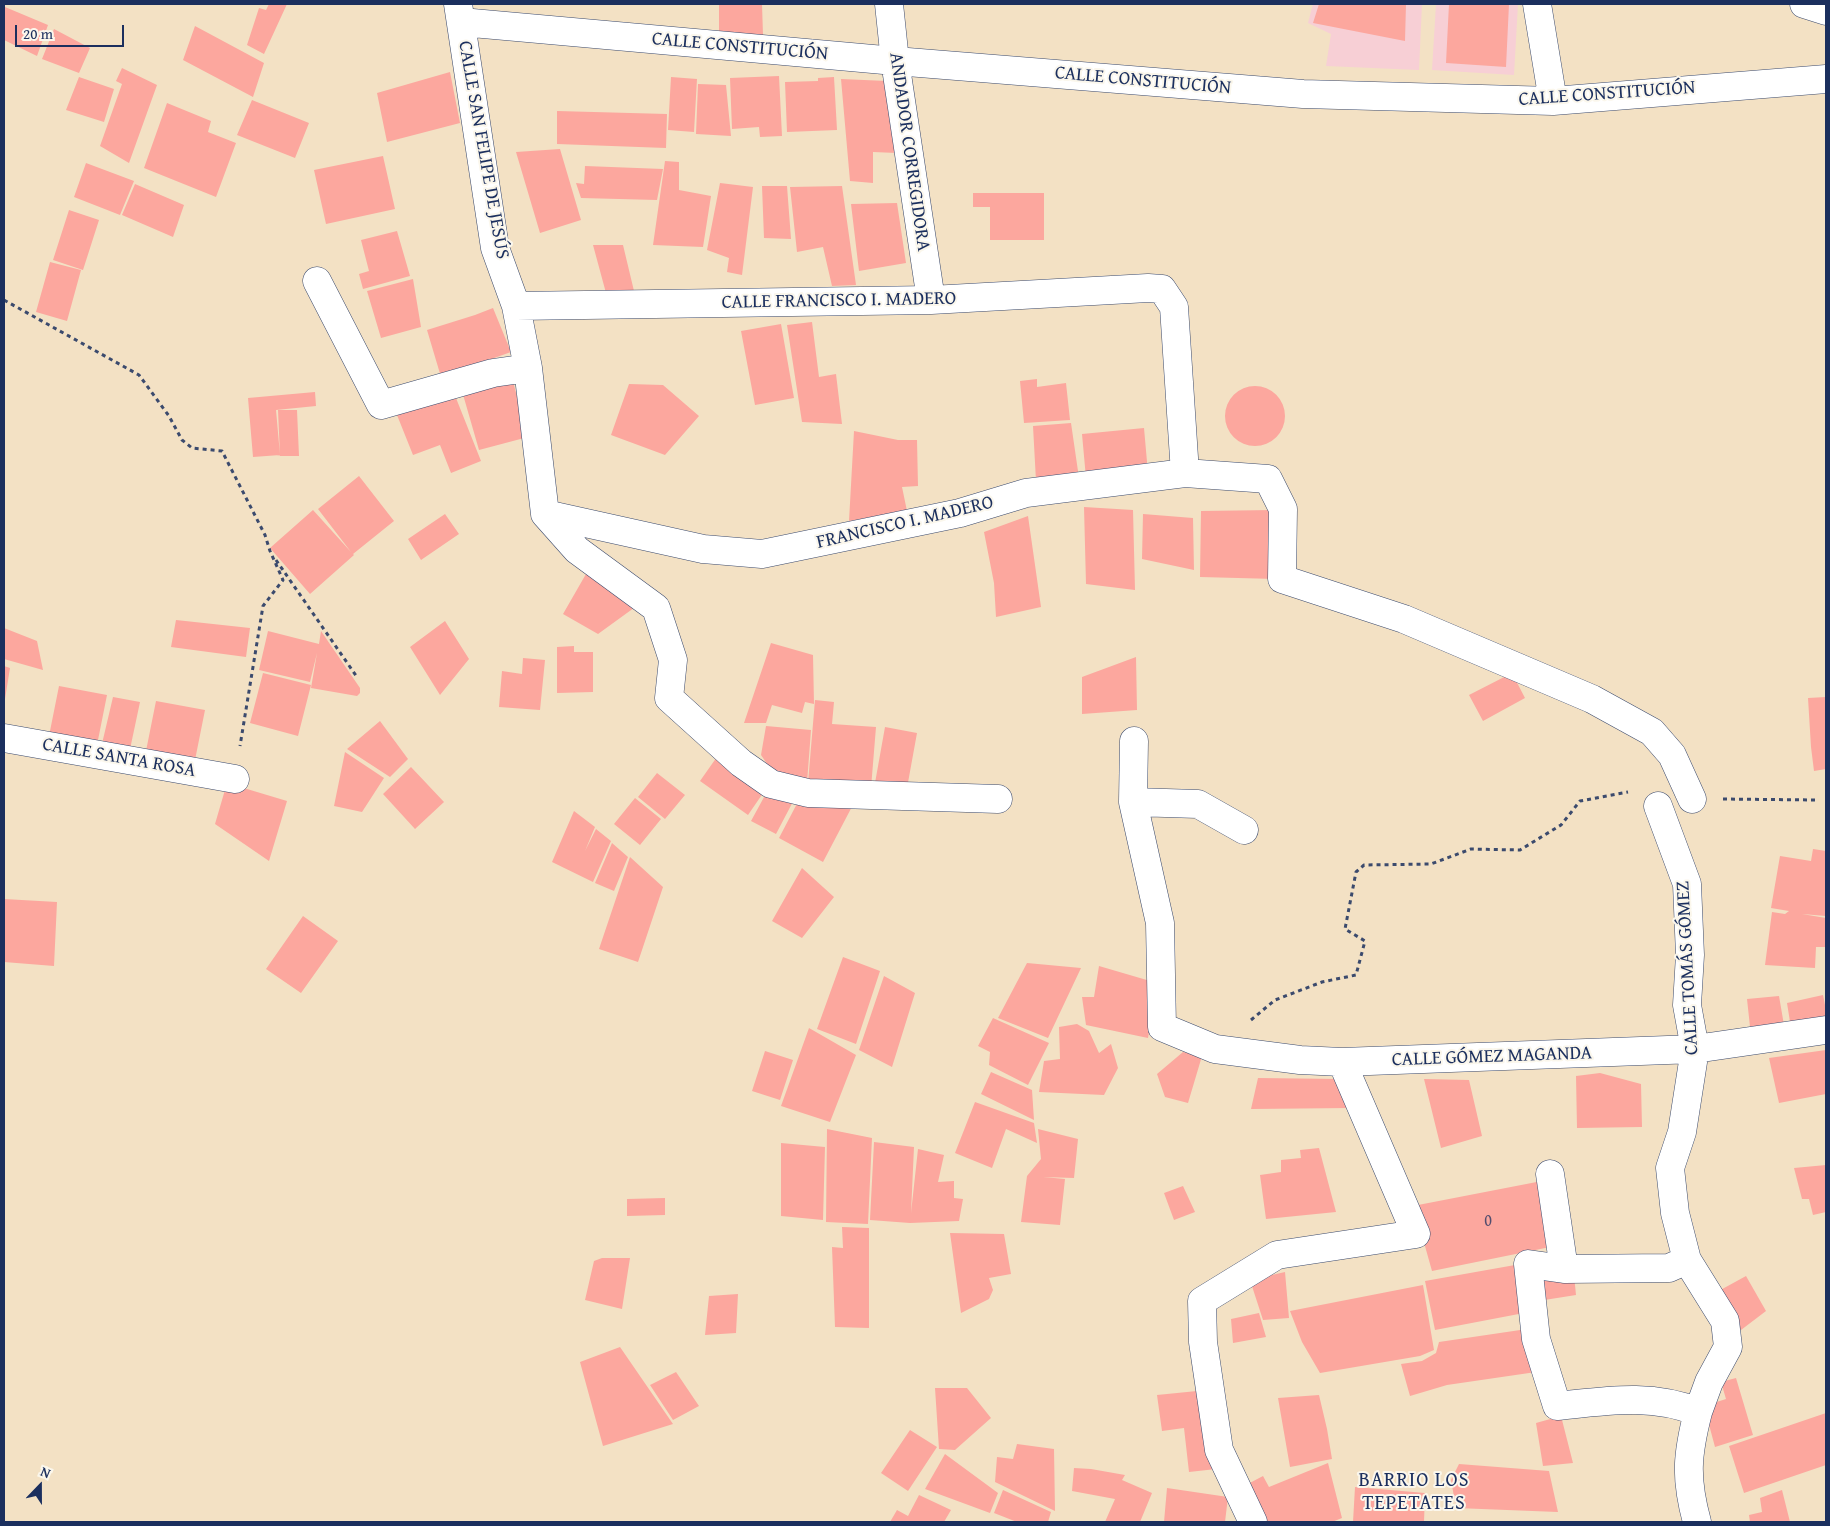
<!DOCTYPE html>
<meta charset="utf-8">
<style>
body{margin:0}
#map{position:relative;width:1830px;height:1526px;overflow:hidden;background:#f3e1c4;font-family:"Gentium Book Plus",serif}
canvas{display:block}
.frame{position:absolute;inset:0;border:5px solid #1b2f5e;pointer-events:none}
.north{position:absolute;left:15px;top:1461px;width:50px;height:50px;-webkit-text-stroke:4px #fbf7ec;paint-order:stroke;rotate:22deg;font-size:14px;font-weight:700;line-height:20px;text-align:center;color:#1b2f5e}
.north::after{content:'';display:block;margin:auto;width:18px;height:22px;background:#1b2f5e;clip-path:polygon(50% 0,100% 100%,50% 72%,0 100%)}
.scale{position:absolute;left:15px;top:25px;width:109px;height:22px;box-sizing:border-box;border:2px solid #1b2f5e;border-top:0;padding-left:6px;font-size:15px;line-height:18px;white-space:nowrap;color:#1b2f5e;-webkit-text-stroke:4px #fbf7ec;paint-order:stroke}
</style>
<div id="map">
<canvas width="1830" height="1526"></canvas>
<div class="frame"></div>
<div class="north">N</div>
<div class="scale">20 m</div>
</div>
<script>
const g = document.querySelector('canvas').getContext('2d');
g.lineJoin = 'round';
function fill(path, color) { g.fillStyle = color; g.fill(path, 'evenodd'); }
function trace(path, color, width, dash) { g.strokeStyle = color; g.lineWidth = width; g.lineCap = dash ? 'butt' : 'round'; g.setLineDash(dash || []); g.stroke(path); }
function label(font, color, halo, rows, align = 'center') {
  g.font = font + ' "Gentium Book Plus",serif'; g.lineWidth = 4; g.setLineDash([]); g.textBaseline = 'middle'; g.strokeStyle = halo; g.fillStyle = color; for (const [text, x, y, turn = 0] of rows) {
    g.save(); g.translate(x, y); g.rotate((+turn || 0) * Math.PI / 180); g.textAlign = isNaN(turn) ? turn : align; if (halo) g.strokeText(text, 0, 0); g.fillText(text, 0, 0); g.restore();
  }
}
const built = new Path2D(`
 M1313 4H1422L1419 70 1326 66 1331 34 1308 23Z
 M1436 4H1518L1514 75 1432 70Z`);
const building = new Path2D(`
 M269 4H287L264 54 247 45 259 8 266 10Z
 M719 4H762L763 35H719Z
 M1319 4H1406L1405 41 1313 23Z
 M1449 4H1509L1506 67 1446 63Z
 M5 7 48 25 37 56 4 40Z
 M195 26 264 63 253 97 183 60Z
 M54 29 90 48 79 73 42 59Z
 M122 68 157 85 129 163 100 146 122 84 116 81Z
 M450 72 460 123 387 142 377 93Z
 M779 76 782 136 760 137 759 127 732 129 730 78Z
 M79 77 114 89 104 122 66 110Z
 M671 77 697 79 694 132 668 130Z
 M834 77 837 130 787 132 785 82 818 81V78Z
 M841 79 887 81 897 153 873 152V183L850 181Z
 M698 84 726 85 731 136 696 134Z
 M252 100 309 123 295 158 237 135Z
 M167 103 211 121 208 132 236 143 216 197 144 168Z
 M557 111 667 114 666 148 557 144Z
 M560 149 581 220 540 233 516 152Z
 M383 156 395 209 326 224 314 170Z
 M665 161 679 162V190L711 196 703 247 653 245Z
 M86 163 134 181 120 215 74 197Z
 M585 166 663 169 657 200 581 198 576 183 584 184Z
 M720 183 753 187 742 275 727 272 729 258 707 250Z
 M135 184 184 205 173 237 122 215Z
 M762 186H787L791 239 764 238Z
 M842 186 856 285 832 286 823 247 797 252 790 187Z
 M973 193H1044V240H990V207H973Z
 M897 203 906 263 859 271 851 204Z
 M69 210 99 220 83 270 53 260Z
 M397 231 410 276 363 289 359 274 369 271 361 240Z
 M593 245H623L634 291 606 293Z
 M50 262 81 270 67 321 36 312Z
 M413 279 421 327 381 338 367 291Z
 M493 308 511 352 441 377 427 330 475 315Z
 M812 322 819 377 836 374 842 424 802 422 787 325Z
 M781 324 794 398 755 405 741 331Z
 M512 378 528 437 479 450 462 391Z
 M1037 379V387L1066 383 1070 420 1024 423 1020 381Z
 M629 384 663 385 699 416 665 455 611 435Z
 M1225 416a30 30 0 1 1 60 0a30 30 0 1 1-60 0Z
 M315 392 316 406 276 410 280 455 253 457 248 398Z
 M454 393 481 461 451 473 440 445 413 455 397 415Z
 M278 410H297L299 456H280Z
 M1071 423 1079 478 1036 481 1033 426Z
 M1144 428 1148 473 1086 478 1082 434Z
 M854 431 898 440H917L918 486 902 487 907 511 849 521Z
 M359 476 394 521 353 554 354 555 310 594 270 548 313 510 351 552 318 509Z
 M1084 507 1133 510 1135 590 1086 584Z
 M1274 510 1276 579 1200 577 1201 511Z
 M445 514 459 534 421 560 408 539Z
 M1143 514 1193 518 1194 570 1142 559Z
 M1028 516 1041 607 996 617 994 583 984 532Z
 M586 574 638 605 598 634 563 614Z
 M176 620 250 628 246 657 171 647Z
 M445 621 469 659 440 695 410 647Z
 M4 628 37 641 43 670 4 659Z
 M268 631 319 644 321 631 360 688V693L357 696 311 688 317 653 310 682 259 670Z
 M771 643 813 655 814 704 805 702 802 713 772 705 766 723H744Z
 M574 646V652H593V692L557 693V647Z
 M1136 657 1137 710 1082 714V677Z
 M523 658 545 660 540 710 499 707 502 671 522 674Z
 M4 666 10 668 5 699 4 698Z
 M263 673 311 685 298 736 250 723Z
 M1512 673 1525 698 1483 721 1469 695Z
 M59 686 107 695 97 745 49 736Z
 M113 697 140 702 129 754 101 748Z
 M1826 697V769L1814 771 1811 747 1808 698Z
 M815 700 834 702 832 724 876 727 871 788 808 783Z
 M156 701 205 710 194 765 145 756Z
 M380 721 408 759 390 777 347 749Z
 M766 726 811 730 807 783 776 777 761 755Z
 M885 727 917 733 907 788 875 783Z
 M345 752 384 778 362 812 334 806Z
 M719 754 770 783 748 815 700 781Z
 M411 767 444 802 415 829 383 794Z
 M657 773 685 795 665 819 638 797Z
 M227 783 287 801 269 861 215 824Z
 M769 788 797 794 776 834 751 821Z
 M801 796 856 799 823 862 779 838Z
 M635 798 661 819 640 845 614 824Z
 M574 811 595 827 585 851 596 829 611 841 593 882 552 862Z
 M612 843 628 857 614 891 595 883Z
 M1813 849 1826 851V916L1802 914 1826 918V947H1816L1815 968 1765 965 1772 912 1785 914 1789 911 1771 908 1780 856 1811 861Z
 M630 857 663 887 638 962 599 949Z
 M802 868 834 897 802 938 772 921Z
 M4 899 57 902 54 966 4 962Z
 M303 916 338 941 301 993 266 969Z
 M843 957 880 971 856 1044 817 1029Z
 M1027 963 1081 968 1048 1038 998 1018Z
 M1099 966 1157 983 1148 1038 1086 1025 1082 997H1094Z
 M884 976 915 993 892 1067 859 1050Z
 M1823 995 1826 1010V1021L1791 1028 1787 1003Z
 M1779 996 1785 1031 1751 1036 1747 999Z
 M993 1018 1049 1043 1028 1085 989 1065 990 1052 978 1046Z
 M1077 1024 1089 1031 1099 1053 1111 1044 1118 1068 1104 1095 1039 1092 1044 1061 1060 1059 1059 1027Z
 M809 1028 856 1055 830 1122 781 1106Z
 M1826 1050V1094L1779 1103 1769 1058Z
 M765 1051 793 1060 780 1100 752 1091Z
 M1183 1052 1202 1056 1188 1103 1165 1097 1157 1074Z
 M991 1072 1032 1090 1034 1120 981 1094Z
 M1600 1073 1641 1084 1642 1127 1577 1128 1576 1076Z
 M1258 1078 1340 1079 1349 1108 1251 1109Z
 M1424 1079 1469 1080 1482 1136 1441 1148Z
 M975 1102 1034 1123 1037 1143 1006 1129 992 1168 955 1153Z
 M827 1129 872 1138 868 1224 826 1222Z
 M1038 1129 1078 1139 1074 1178 1043 1177 1065 1179 1060 1225 1021 1222 1027 1176 1041 1159Z
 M874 1142 914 1147 911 1213 918 1149 944 1155 938 1182 954 1181V1198L963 1199 959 1221 910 1223 870 1220Z
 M781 1143 825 1147 823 1220 781 1216Z
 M1319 1148 1336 1212 1266 1219 1260 1175 1281 1172V1160L1301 1158 1300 1150Z
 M1826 1165V1212L1813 1215 1809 1199H1802L1794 1168Z
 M1547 1180 1560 1245 1432 1271 1423 1239 1418 1205Z
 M1183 1186 1195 1212 1174 1220 1164 1193Z
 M665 1198V1215L627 1216V1199Z
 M842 1227 869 1228V1328L835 1327 832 1247 843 1248Z
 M950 1233 1004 1234 1011 1274 989 1278 993 1290 989 1299 961 1313Z
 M602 1258H630L622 1309 585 1300 594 1261Z
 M1515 1265 1524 1313 1435 1330 1425 1281Z
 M1285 1272 1289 1318 1263 1320 1250 1280Z
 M1574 1275 1576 1295 1538 1301V1282Z
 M1746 1276 1766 1311 1741 1330 1715 1293Z
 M1423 1285 1434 1350 1420 1356 1320 1373 1302 1342 1290 1311Z
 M738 1294 736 1333 705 1335 709 1296Z
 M1259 1313 1266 1337 1233 1343 1231 1319Z
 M1527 1329 1536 1372 1447 1385 1410 1396 1401 1364 1422 1361 1436 1353 1439 1342Z
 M620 1347 673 1424 603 1446 580 1362Z
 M676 1372 699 1406 673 1420 650 1385Z
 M1736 1378 1753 1435 1715 1447 1704 1406 1726 1399 1721 1382Z
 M935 1388H967L991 1418 955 1450 939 1449Z
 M1207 1390 1216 1469 1189 1472 1184 1428 1162 1431 1157 1395Z
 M1319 1395 1327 1429 1332 1459 1290 1467 1278 1398Z
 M1826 1413V1465L1744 1493 1729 1446Z
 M1561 1416 1573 1463 1543 1466 1536 1423Z
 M910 1430 937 1447 908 1491 881 1473Z
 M1017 1444 1054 1449 1055 1511 995 1482 997 1457 1013 1459Z
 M945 1454 998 1493 990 1513 925 1489Z
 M1328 1463 1342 1518 1332 1522H1259L1244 1486 1263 1476 1269 1487Z
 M1459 1464 1549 1471 1558 1512 1456 1508 1451 1480Z
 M1074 1468 1091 1469 1125 1475 1122 1480 1152 1493 1140 1522H1105L1115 1499 1072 1491Z
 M1355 1487 1425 1493 1424 1522H1353Z
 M1167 1488 1228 1497 1225 1522H1164Z
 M1003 1490 1051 1512 1048 1522H1017L994 1513Z
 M1782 1490 1790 1522H1750L1749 1515 1762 1512 1760 1498Z
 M919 1495 951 1510 944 1522H890L897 1510 908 1516Z`);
const path = new Path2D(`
 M4 300 139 375 169 416 182 440 192 448 222 451 265 535 270 551 283 580 263 606 240 746
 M276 560 357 677
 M1723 799 1817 800
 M1251 1020 1275 1000 1322 982 1356 975 1365 941 1345 929 1356 872 1364 865 1431 864 1471 849 1520 850 1561 825 1580 801 1628 792`);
const minor = new Path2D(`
 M458 4 495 248 516 306 528 368 545 514
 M889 4 895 61 931 300
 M1537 4 1553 101
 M1804 4 1826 11
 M461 22 895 61 1303 94 1553 101 1826 79
 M317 281 381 405 493 373 528 368
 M516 306 931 300 1148 288 1162 289 1174 307 1185 473
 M545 514 703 549 762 554 960 513 1026 493 1185 473 1268 479 1283 509 1282 579 1404 619 1592 699 1652 732 1672 755 1692 799
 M545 514 577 550 656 608 673 660 669 698 741 763 771 784 808 793 998 799
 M4 738 235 779
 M1133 802 1134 741
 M1244 830 1198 804 1133 802 1160 923 1162 1027 1215 1049 1300 1060 1342 1062 1695 1049 1826 1030
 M1550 1174 1564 1269 1528 1264 1536 1339 1557 1406C1606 1401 1651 1393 1698 1412L1709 1382 1728 1347 1725 1321 1687 1260 1675 1213 1670 1168 1682 1132 1695 1049 1687 1005 1690 955 1687 884 1658 806
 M1564 1269 1669 1268 1687 1260
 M1253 1522 1219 1450 1203 1342 1202 1301 1277 1255 1416 1234 1342 1062
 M1697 1522C1685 1478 1687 1455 1698 1412`);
const numberNames = [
 ["0",1488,1222]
];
const streetNames = [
 ["CALLE CONSTITUCIÓN",740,47,5],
 ["CALLE CONSTITUCIÓN",1143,81,5],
 ["CALLE CONSTITUCIÓN",1607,94,-4],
 ["CALLE SAN FELIPE DE JESÚS",483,150,80],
 ["ANDADOR CORREGIDORA",909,152,82],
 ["CALLE FRANCISCO I. MADERO",839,301,-1],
 ["FRANCISCO I. MADERO",905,523,-13],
 ["CALLE SANTA ROSA",119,758,10],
 ["CALLE TOMÁS GÓMEZ",1688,968,-93],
 ["CALLE GÓMEZ MAGANDA",1492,1057,-2]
];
const neighbourhoodNames = [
 ["BARRIO LOS",1414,1481],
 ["TEPETATES",1414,1504]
];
fill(built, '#f7cfd5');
fill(building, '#fca79e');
trace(minor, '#3b4a6d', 29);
trace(path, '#3b4a6d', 3, [4, 4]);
trace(minor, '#fff', 28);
label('16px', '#534d6e', null, numberNames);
label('19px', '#1b2f5e', '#fbf7ec', streetNames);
g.letterSpacing = '1px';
label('20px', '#1b2f5e', '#fbf7ec', neighbourhoodNames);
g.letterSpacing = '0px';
</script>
